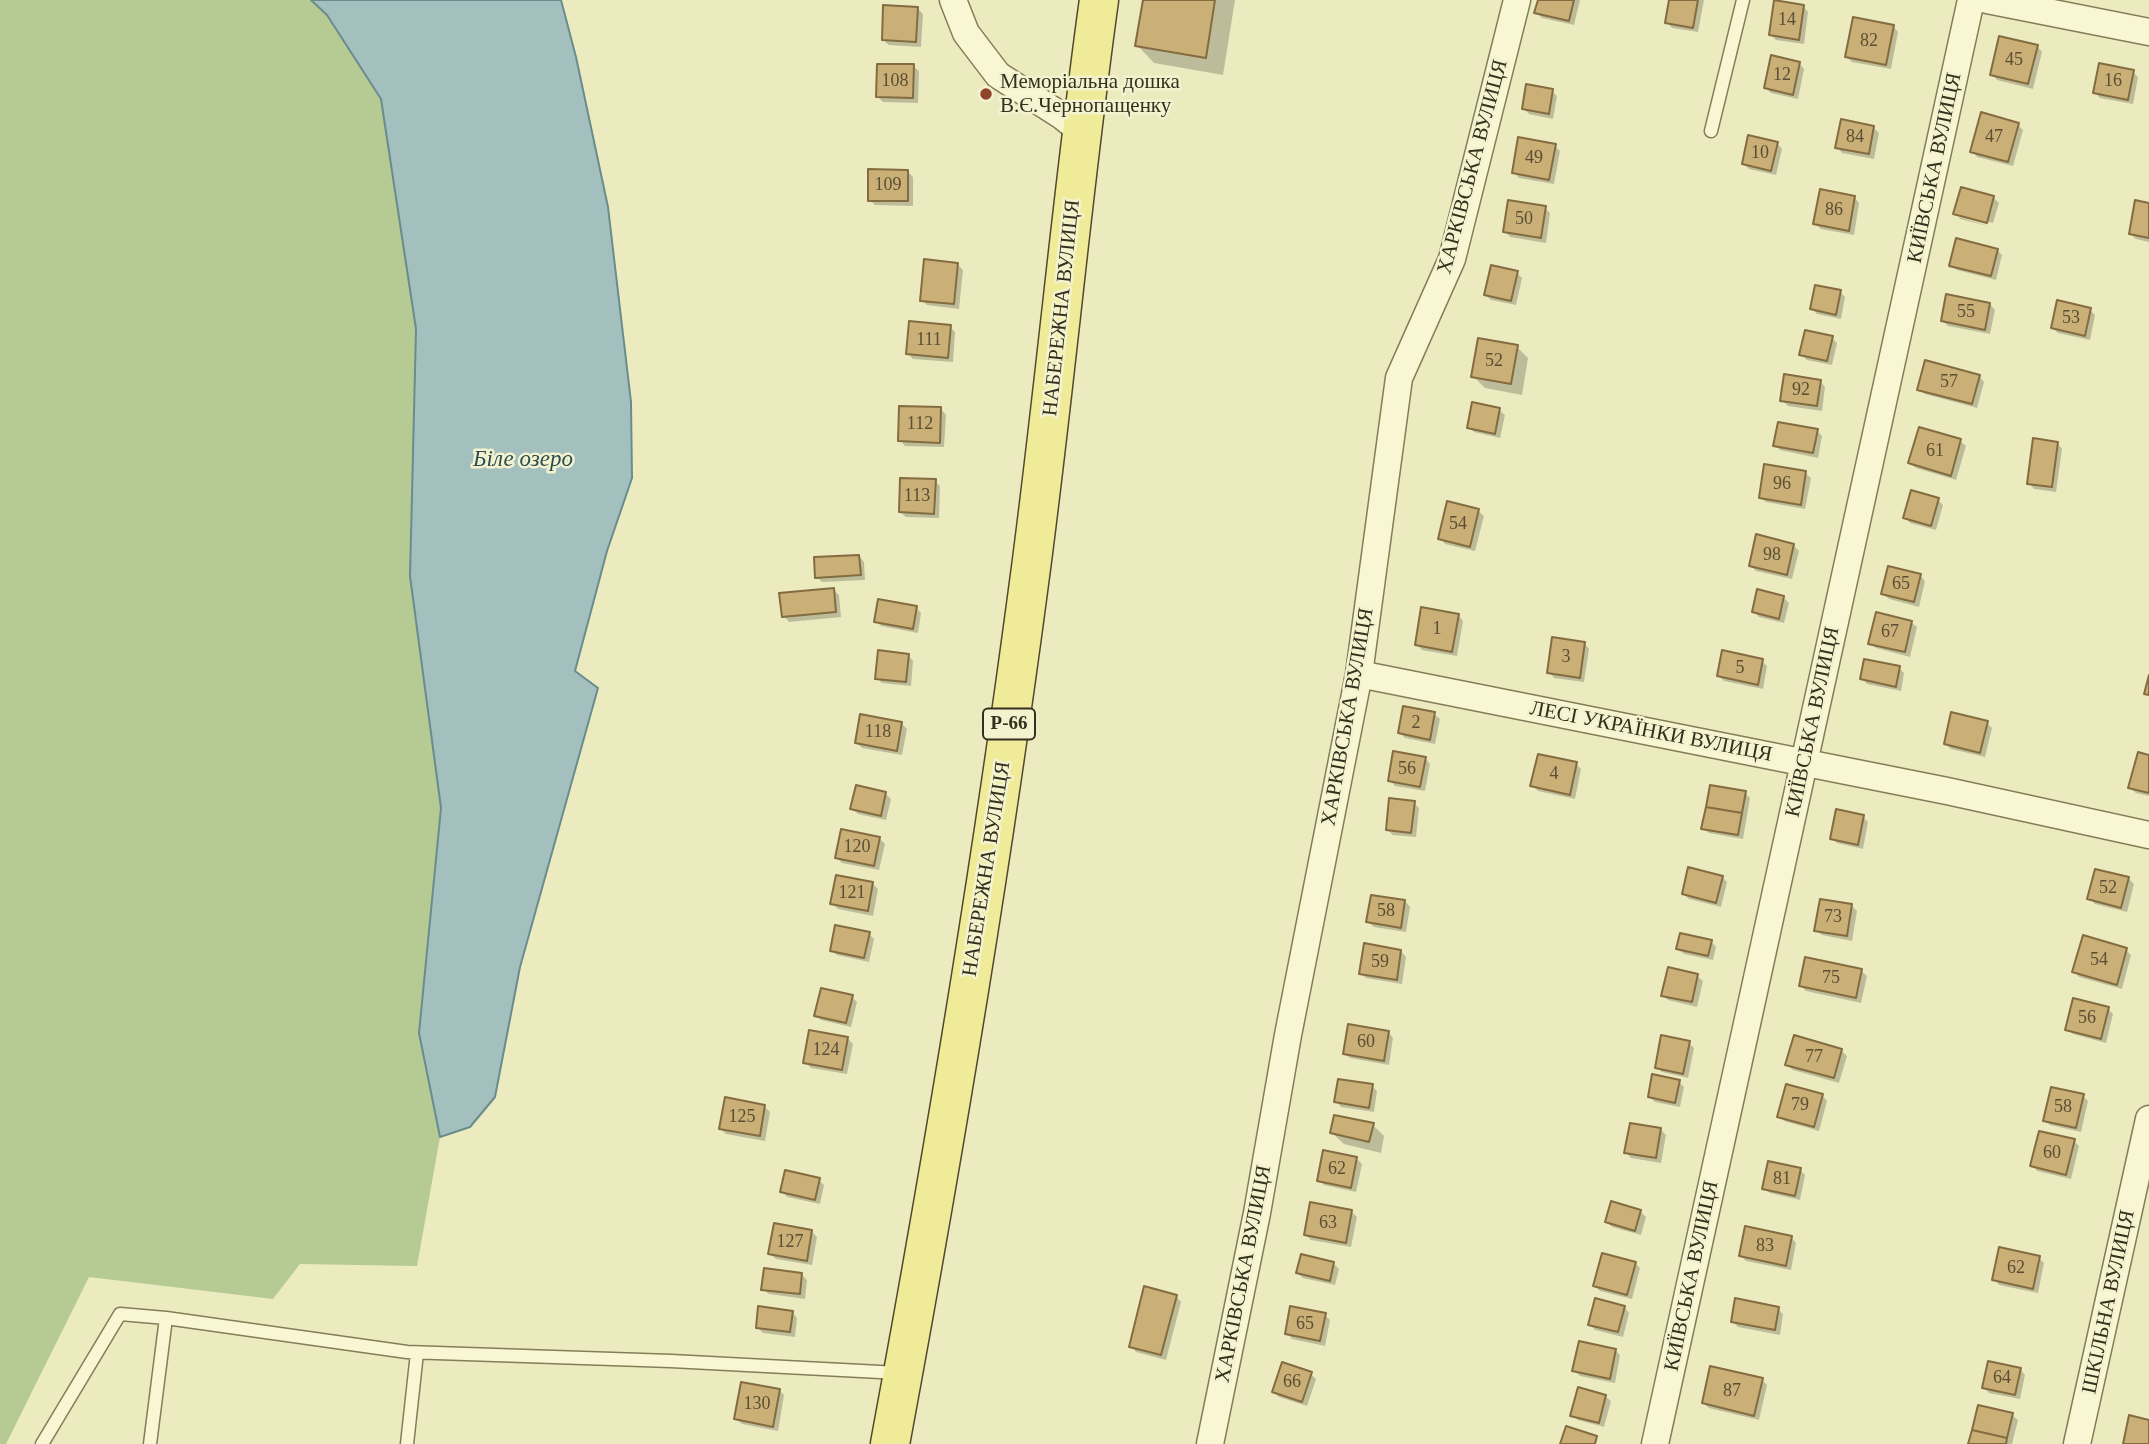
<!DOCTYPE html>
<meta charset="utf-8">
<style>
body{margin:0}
canvas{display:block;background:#ecebc0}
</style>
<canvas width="2149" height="1444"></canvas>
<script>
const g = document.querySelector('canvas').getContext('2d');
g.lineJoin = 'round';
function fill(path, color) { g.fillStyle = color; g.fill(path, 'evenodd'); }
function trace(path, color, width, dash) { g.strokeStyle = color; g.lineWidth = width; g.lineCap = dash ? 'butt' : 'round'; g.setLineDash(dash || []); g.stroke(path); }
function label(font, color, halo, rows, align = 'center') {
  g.font = font + ' Georgia,serif'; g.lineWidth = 5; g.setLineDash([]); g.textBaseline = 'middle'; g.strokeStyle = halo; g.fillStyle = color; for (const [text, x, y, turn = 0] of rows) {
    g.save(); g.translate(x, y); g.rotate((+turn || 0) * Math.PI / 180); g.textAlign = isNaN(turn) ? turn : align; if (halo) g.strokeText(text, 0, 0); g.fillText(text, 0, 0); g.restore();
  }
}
const green = new Path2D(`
 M0 0H311L327 15 381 99 416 329 410 576 441 808 419 1033 440 1137 417 1266 300 1264 273 1299 89 1277 6 1444H0Z`);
const water = new Path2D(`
 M311 0H561L576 57 608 207 631 402 632 478 607 551 575 671 598 688 520 967 495 1097 470 1127 440 1137 419 1033 441 808 410 576 416 329 381 99 327 15Z`);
const shadow = new Path2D(`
 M1144 0H1235L1223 75 1154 63 1137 45Z
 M1539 0H1580L1574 25 1542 18 1536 12Z
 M1671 0H1704L1698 32 1672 28 1667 22Z
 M1803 6 1808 12 1804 44 1776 40 1771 35Z
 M917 8 923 14 921 47 889 45 883 40Z
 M1893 26 1898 32 1891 69 1852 62 1847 57Z
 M2037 46 2042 52 2033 89 1997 80 1992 74Z
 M1799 63 1804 69 1798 99 1771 93 1766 88Z
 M913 66 919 71 918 103 883 102 878 97Z
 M2133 72 2138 77 2133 104 2100 98 2095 92Z
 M1552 91 1557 96 1553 119 1529 114 1524 109Z
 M2018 125 2023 130 2013 166 1977 157 1972 151Z
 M1873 127 1879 133 1874 159 1842 153 1837 147Z
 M1777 143 1782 149 1776 175 1749 169 1744 164Z
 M1555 146 1560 151 1554 184 1519 178 1514 172Z
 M907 171 913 177V206L875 205 870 200Z
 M1962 189 1994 198 1999 203 1993 223 1959 214V217L1955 213Z
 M1854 197 1859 203 1854 235 1821 229 1815 224Z
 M2149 204V242L2136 239 2131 234Z
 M1545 208 1550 213 1546 243 1510 237 1505 231Z
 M1959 217 1992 227 1960 219Z
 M1997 250 2002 255 1996 280 1957 270 1951 265Z
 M958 265 963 270 959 309 927 305 922 300Z
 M1517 273 1522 278 1516 305 1491 300 1486 295Z
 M1840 292 1845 297 1841 319 1817 314 1812 309Z
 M1990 304 1995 310 1990 334 1948 326 1943 321Z
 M2090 310 2095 315 2090 340 2058 333 2053 328Z
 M950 327 955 332 953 362 913 359 908 354Z
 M1832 338 1837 343 1832 365 1807 360 1801 354Z
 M1517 347 1528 358 1522 395 1485 388 1473 376Z
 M1979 376 1984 382 1977 408 1925 394 1919 389Z
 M1820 381 1825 387 1822 411 1788 406 1782 400Z
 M941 409 946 415 944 447 905 446 900 440Z
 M1499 410 1505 415 1500 438 1474 432 1469 427Z
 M1817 431 1822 436 1818 458 1780 450 1775 445Z
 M1960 441 1966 446 1956 480 1916 468 1910 463Z
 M2057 443 2062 449 2056 492 2034 489 2029 483Z
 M1805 473 1811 478 1805 509 1766 502 1760 497Z
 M935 481 940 486 939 518 906 517 900 512Z
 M1938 500 1943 505 1936 530 1910 523 1905 517Z
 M1478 511 1484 516 1475 551 1445 544 1440 538Z
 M1793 545 1799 551 1792 579 1756 571 1750 565Z
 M859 556 864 562 865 580 822 582 817 577Z
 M1920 575 1925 581 1919 607 1889 599 1883 594Z
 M833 589 839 595 841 617 789 622 784 616Z
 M1783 597 1789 603 1784 623 1759 617 1754 612Z
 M916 608 921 613 918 633 881 626 876 621Z
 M1458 615 1463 621 1457 656 1422 650 1417 645Z
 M1911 622 1917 627 1910 657 1876 648 1870 643Z
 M1584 643 1589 649 1584 682 1554 678 1549 672Z
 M908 655 913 661 911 686 882 683 877 678Z
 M1762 661 1767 666 1763 689 1724 681 1719 676Z
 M1899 668 1904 673 1901 691 1867 684 1862 678Z
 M1434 714 1440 719 1435 744 1405 738 1400 733Z
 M901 723 907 729 902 755 862 748 857 743Z
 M1987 723 1992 728 1985 757 1951 749 1946 744Z
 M2149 757V796L2136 793 2130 788Z
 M1425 758 1430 764 1425 791 1395 786 1390 780Z
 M1576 764 1581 769 1575 799 1538 791 1532 785Z
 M885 793 891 799 886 820 858 814 852 809Z
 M1745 793 1750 798 1743 839 1709 833 1703 828Z
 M1414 803 1419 808 1416 837 1393 835 1388 830Z
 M1863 817 1868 822 1863 849 1837 843 1832 838Z
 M879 838 885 844 879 870 842 863 837 858Z
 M2096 871 2129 879 2134 884 2127 912 2095 904 2089 898Z
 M1722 877 1727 882 1721 907 1689 899 1684 894Z
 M873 884 878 889 873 916 838 909 832 903Z
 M1405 901 1410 907 1406 932 1374 927 1368 922Z
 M1851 905 1857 911 1852 941 1822 935 1816 930Z
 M869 934 874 939 869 962 837 955 832 950Z
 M1711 941 1716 947 1713 960 1684 954 1678 949Z
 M2126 950 2131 955 2122 989 2079 977 2074 971Z
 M1401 951 1406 957 1402 984 1366 978 1361 973Z
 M1861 971 1867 976 1861 1003 1806 991 1801 986Z
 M1697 976 1703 981 1697 1007 1668 1000 1663 995Z
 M852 997 857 1002 851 1027 821 1020 816 1015Z
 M2108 1009 2113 1014 2106 1043 2073 1034 2067 1029Z
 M1388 1032 1393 1038 1389 1065 1350 1058 1344 1053Z
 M847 1038 853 1044 847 1074 811 1068 805 1062Z
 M1689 1043 1694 1048 1688 1078 1662 1072 1656 1067Z
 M1841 1050 1847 1056 1839 1083 1793 1070 1787 1065Z
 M1679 1082 1684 1087 1680 1107 1655 1102 1650 1097Z
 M1372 1086 1377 1091 1374 1112 1341 1107 1336 1101Z
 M1822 1095 1827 1101 1819 1131 1784 1121 1779 1116Z
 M2083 1096 2088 1101 2081 1132 2050 1125 2045 1120Z
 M764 1106 770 1112 765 1141 726 1134 721 1129Z
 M1373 1125 1384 1136 1381 1153 1344 1144 1332 1133Z
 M1661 1130 1666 1135 1661 1163 1631 1158 1626 1152Z
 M2074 1141 2079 1146 2071 1179 2037 1171 2032 1165Z
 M1356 1158 1362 1164 1356 1192 1324 1185 1319 1180Z
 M1800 1170 1805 1175 1800 1200 1770 1193 1764 1188Z
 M819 1180 824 1185 820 1204 787 1197 782 1191Z
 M1612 1203 1641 1212 1646 1217 1641 1235 1612 1227 1607 1222Z
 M1351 1211 1357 1217 1351 1247 1311 1240 1306 1235Z
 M811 1231 817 1237 812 1265 776 1259 770 1254Z
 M1791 1237 1796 1243 1791 1270 1746 1261 1741 1256Z
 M2039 1258 2044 1263 2038 1293 1999 1285 1994 1279Z
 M1635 1263 1640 1268 1632 1299 1600 1291 1595 1286Z
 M1334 1264 1339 1269 1335 1285 1303 1278 1298 1273Z
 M802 1275 807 1280 805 1299 769 1294 763 1289Z
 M1176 1296 1181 1302 1166 1360 1136 1352 1131 1346Z
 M1624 1307 1629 1313 1623 1337 1595 1330 1590 1324Z
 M1778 1309 1783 1314 1780 1335 1738 1327 1733 1322Z
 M792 1312 797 1318 795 1337 763 1333 757 1327Z
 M1325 1315 1330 1320 1325 1346 1292 1339 1287 1333Z
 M1615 1350 1620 1355 1615 1383 1580 1376 1574 1370Z
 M2020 1369 2025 1375 2020 1399 1989 1393 1984 1387Z
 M1311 1374 1316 1379 1307 1406 1279 1397 1274 1392Z
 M1762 1380 1767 1385 1759 1420 1709 1408 1703 1403Z
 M779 1390 784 1395 778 1431 742 1424 736 1419Z
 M1605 1396 1611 1401 1604 1427 1578 1420 1572 1415Z
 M2012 1415 2018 1420 2012 1444H1970Z`);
const building = new Path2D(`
 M1143 0H1215L1206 58 1135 46Z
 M1538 0H1574L1569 21 1534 13Z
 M1669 0H1698L1693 28 1665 23Z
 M1774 0 1804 5 1799 40 1769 35Z
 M883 5 918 7 916 42 882 40Z
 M1853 17 1894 25 1886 65 1845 57Z
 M1999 36 2038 45 2028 84 1990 75Z
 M1771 55 1800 62 1793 95 1764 88Z
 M2099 63 2134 70 2128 100 2093 93Z
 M877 64H914L913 98 876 97Z
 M1526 84 1553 89 1549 114 1522 109Z
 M1981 112 2019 123 2008 162 1970 152Z
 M1841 119 1874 126 1869 154 1835 148Z
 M1748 135 1778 142 1771 171 1742 164Z
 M1518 137 1556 144 1549 180 1512 173Z
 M868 169 908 170V201H868Z
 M1961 187 1994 196 1987 223 1953 214Z
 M1820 189 1855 196 1849 231 1813 224Z
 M1508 200 1546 206 1541 238 1503 232Z
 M2135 200 2149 203V238L2129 234Z
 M1956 238 1998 249 1991 276 1949 266Z
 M924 259 958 263 954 304 920 301Z
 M1491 265 1518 271 1511 301 1484 295Z
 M1815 285 1841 290 1836 315 1810 309Z
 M1946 294 1990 303 1985 330 1941 321Z
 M2057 300 2091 308 2085 336 2051 328Z
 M909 321 951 325 948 358 906 354Z
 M1805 330 1833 336 1827 361 1799 355Z
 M1478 338 1518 345 1511 384 1471 377Z
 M1925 360 1980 375 1972 404 1917 390Z
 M1784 374 1821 380 1817 406 1780 401Z
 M1472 402 1500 408 1495 434 1467 428Z
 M899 406 941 407 940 443 898 441Z
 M1778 422 1818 429 1813 453 1773 446Z
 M1919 427 1961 439 1951 476 1908 463Z
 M2033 438 2058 442 2052 487 2027 484Z
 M1764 464 1806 471 1801 505 1759 498Z
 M900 478 936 479 934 514 899 512Z
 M1911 490 1939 498 1931 526 1903 518Z
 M1447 501 1479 509 1470 547 1438 539Z
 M1756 534 1794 544 1787 575 1749 566Z
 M859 555 861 575 815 578 814 557Z
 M1888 566 1921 574 1914 602 1881 594Z
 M834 588 836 612 782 617 779 593Z
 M1757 589 1784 596 1779 619 1752 612Z
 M878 599 917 606 913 629 874 622Z
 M1421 607 1459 614 1452 652 1415 645Z
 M1876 612 1912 621 1905 652 1868 644Z
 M1552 637 1585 642 1580 678 1547 673Z
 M878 650 909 654 906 682 875 679Z
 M1722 650 1763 659 1758 685 1717 676Z
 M1864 659 1900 666 1896 687 1860 679Z
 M2149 675V695L2144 694Z
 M1403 706 1435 712 1430 740 1398 733Z
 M1951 712 1988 721 1980 753 1944 744Z
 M860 714 902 722 897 751 855 743Z
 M1393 751 1426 757 1420 787 1388 781Z
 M2138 752 2149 755V793L2128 788Z
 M1538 754 1577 762 1570 795 1530 786Z
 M856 785 886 792 881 816 850 809Z
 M1710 785 1746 791 1742 813 1706 807Z
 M1389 798 1415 801 1411 833 1386 830Z
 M1706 807 1742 813 1738 835 1701 829Z
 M1836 809 1864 815 1858 845 1830 839Z
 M841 829 880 837 874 866 835 858Z
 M1688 867 1723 876 1716 903 1682 894Z
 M2095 869 2129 877 2121 908 2087 899Z
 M836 875 873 882 868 911 830 904Z
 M1371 895 1405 900 1401 928 1366 922Z
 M1820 899 1852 904 1847 936 1814 931Z
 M835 925 870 932 864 958 830 951Z
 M1680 933 1712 940 1708 956 1676 949Z
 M2083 935 2127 948 2117 985 2072 972Z
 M1364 943 1401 950 1397 980 1359 974Z
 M1805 957 1862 969 1856 998 1799 986Z
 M1668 967 1698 974 1692 1002 1661 996Z
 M821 988 853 995 846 1023 814 1016Z
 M2073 998 2109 1007 2101 1039 2065 1030Z
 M1348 1024 1389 1031 1384 1061 1343 1054Z
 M809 1030 848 1037 842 1070 803 1063Z
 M1661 1035 1690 1041 1683 1074 1655 1068Z
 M1794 1035 1842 1049 1834 1078 1785 1065Z
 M1652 1074 1680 1080 1675 1103 1648 1097Z
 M1338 1079 1373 1084 1369 1108 1334 1102Z
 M1786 1084 1823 1094 1814 1127 1777 1117Z
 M2051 1087 2084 1094 2076 1128 2043 1121Z
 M725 1097 765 1105 760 1136 719 1129Z
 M1334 1115 1374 1123 1369 1142 1330 1133Z
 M1630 1123 1661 1128 1656 1158 1624 1153Z
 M2039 1131 2075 1139 2066 1175 2030 1166Z
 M1323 1150 1357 1157 1351 1188 1317 1181Z
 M1768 1161 1801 1168 1795 1196 1762 1189Z
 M785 1170 820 1178 815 1200 780 1192Z
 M1611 1201 1641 1210 1635 1231 1605 1222Z
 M1310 1202 1352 1210 1346 1243 1304 1235Z
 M774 1223 812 1230 807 1261 768 1254Z
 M1745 1226 1792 1236 1786 1266 1739 1256Z
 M1999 1247 2040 1256 2033 1289 1992 1280Z
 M1602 1253 1636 1262 1627 1295 1593 1286Z
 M1301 1254 1334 1262 1330 1281 1296 1273Z
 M764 1268 802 1273 800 1294 761 1290Z
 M1144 1286 1177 1295 1161 1355 1129 1347Z
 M1595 1298 1625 1306 1618 1332 1588 1325Z
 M1735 1298 1779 1307 1775 1330 1731 1322Z
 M758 1306 793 1311 790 1332 756 1328Z
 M1290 1306 1326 1313 1320 1341 1285 1334Z
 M1579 1341 1616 1349 1610 1379 1572 1371Z
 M1988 1361 2021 1368 2015 1395 1982 1388Z
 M1282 1362 1312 1372 1302 1402 1272 1392Z
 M1710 1366 1763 1378 1754 1416 1702 1403Z
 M741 1382 780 1389 773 1427 734 1419Z
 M1578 1387 1606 1395 1599 1423 1570 1416Z
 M1978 1405 2013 1413 2007 1438 1972 1430Z
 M2129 1415 2149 1420V1444H2123Z
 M1566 1426 1597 1436 1595 1444H1560Z
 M1972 1430 2007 1438 2006 1444H1968Z`);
const service = new Path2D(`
 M1711 131 1743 0
 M42 1444 120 1314 166 1318 407 1352 671 1361 899 1373
 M150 1444 166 1318
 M407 1444 417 1353`);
const minor = new Path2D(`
 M953 0 966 33 998 75 1062 116 1081 131
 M1987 0 2149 32
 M1359 674 1947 791 2149 835
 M1210 1444 1257 1213 1288 1035 1359 674 1399 378 1452 259 1517 0
 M1655 1444 1971 0
 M2077 1444 2149 1119`);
const primary = new Path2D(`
 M890 1444C943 1158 991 871 1029 583 1055 389 1072 194 1099 0`);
const markers = [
 [986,94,7,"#92442a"]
];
const numberNames = [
 ["14",1787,20],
 ["82",1869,41],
 ["45",2014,60],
 ["12",1782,75],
 ["108",895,81],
 ["16",2113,81],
 ["84",1855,137],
 ["47",1994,137],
 ["10",1760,153],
 ["49",1534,158],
 ["109",888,185],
 ["86",1834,210],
 ["50",1524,219],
 ["55",1966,312],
 ["53",2071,318],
 ["111",929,340],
 ["52",1494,361],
 ["57",1949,382],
 ["92",1801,390],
 ["112",920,424],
 ["61",1935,451],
 ["96",1782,484],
 ["113",917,496],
 ["54",1458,524],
 ["98",1772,555],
 ["65",1901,584],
 ["1",1437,629],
 ["67",1890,632],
 ["3",1566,657],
 ["5",1740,668],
 ["2",1416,723],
 ["118",878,732],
 ["56",1407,769],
 ["4",1554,774],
 ["120",857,847],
 ["52",2108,888],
 ["121",852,893],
 ["58",1386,911],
 ["73",1833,917],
 ["54",2099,960],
 ["59",1380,962],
 ["75",1831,978],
 ["56",2087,1018],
 ["60",1366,1042],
 ["124",826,1050],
 ["77",1814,1057],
 ["79",1800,1105],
 ["58",2063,1107],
 ["125",742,1117],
 ["60",2052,1153],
 ["62",1337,1169],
 ["81",1782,1179],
 ["63",1328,1223],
 ["127",790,1242],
 ["83",1765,1246],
 ["62",2016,1268],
 ["65",1305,1324],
 ["64",2002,1378],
 ["66",1292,1382],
 ["87",1732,1391],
 ["130",757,1404]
];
const shields = [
 [1009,724,52]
];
const shieldNames = [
 ["Р-66",1009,724]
];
const poiNames = [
 ["Меморіальна дошка",1000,82],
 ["В.Є.Чернопащенку",1000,106]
];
const streetNames = [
 ["ХАРКІВСЬКА ВУЛИЦЯ",1473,167,-75],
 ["КИЇВСЬКА ВУЛИЦЯ",1935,168,-78],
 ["НАБЕРЕЖНА ВУЛИЦЯ",1062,308,-84],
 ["ХАРКІВСЬКА ВУЛИЦЯ",1348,717,-80],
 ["КИЇВСЬКА ВУЛИЦЯ",1813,722,-78],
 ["ЛЕСІ УКРАЇНКИ ВУЛИЦЯ",1651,732,11],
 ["НАБЕРЕЖНА ВУЛИЦЯ",987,869,-81],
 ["ХАРКІВСЬКА ВУЛИЦЯ",1244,1274,-79],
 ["КИЇВСЬКА ВУЛИЦЯ",1692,1276,-78],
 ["ШКІЛЬНА ВУЛИЦЯ",2109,1302,-78]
];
const waterNames = [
 ["Біле озеро",523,460]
];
fill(green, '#b6ca94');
fill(water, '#a3bfbe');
trace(water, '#6a8c8c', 2);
fill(shadow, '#0003');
fill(building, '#caaf77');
trace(building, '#836c3f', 2);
trace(service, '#857c58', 15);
trace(minor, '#857c58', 29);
trace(primary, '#53482d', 41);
trace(service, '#f8f6d3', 12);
trace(minor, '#f8f6d3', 26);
trace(primary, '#f0eb98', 38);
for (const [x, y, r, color] of markers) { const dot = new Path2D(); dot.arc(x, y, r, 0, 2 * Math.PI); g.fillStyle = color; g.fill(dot); trace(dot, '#f4f3cf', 2.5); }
label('18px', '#5a4f34', null, numberNames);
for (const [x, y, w] of shields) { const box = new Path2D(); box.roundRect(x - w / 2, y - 15.5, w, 31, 5); g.fillStyle = '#f4f3cf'; g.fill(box); trace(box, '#352f1d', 2); }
label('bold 19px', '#352f1d', null, shieldNames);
label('21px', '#352f1d', '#f4f3cf', poiNames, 'left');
label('21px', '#352f1d', '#f4f3cf', streetNames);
label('italic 23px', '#2c4d54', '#f4f3cf', waterNames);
</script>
